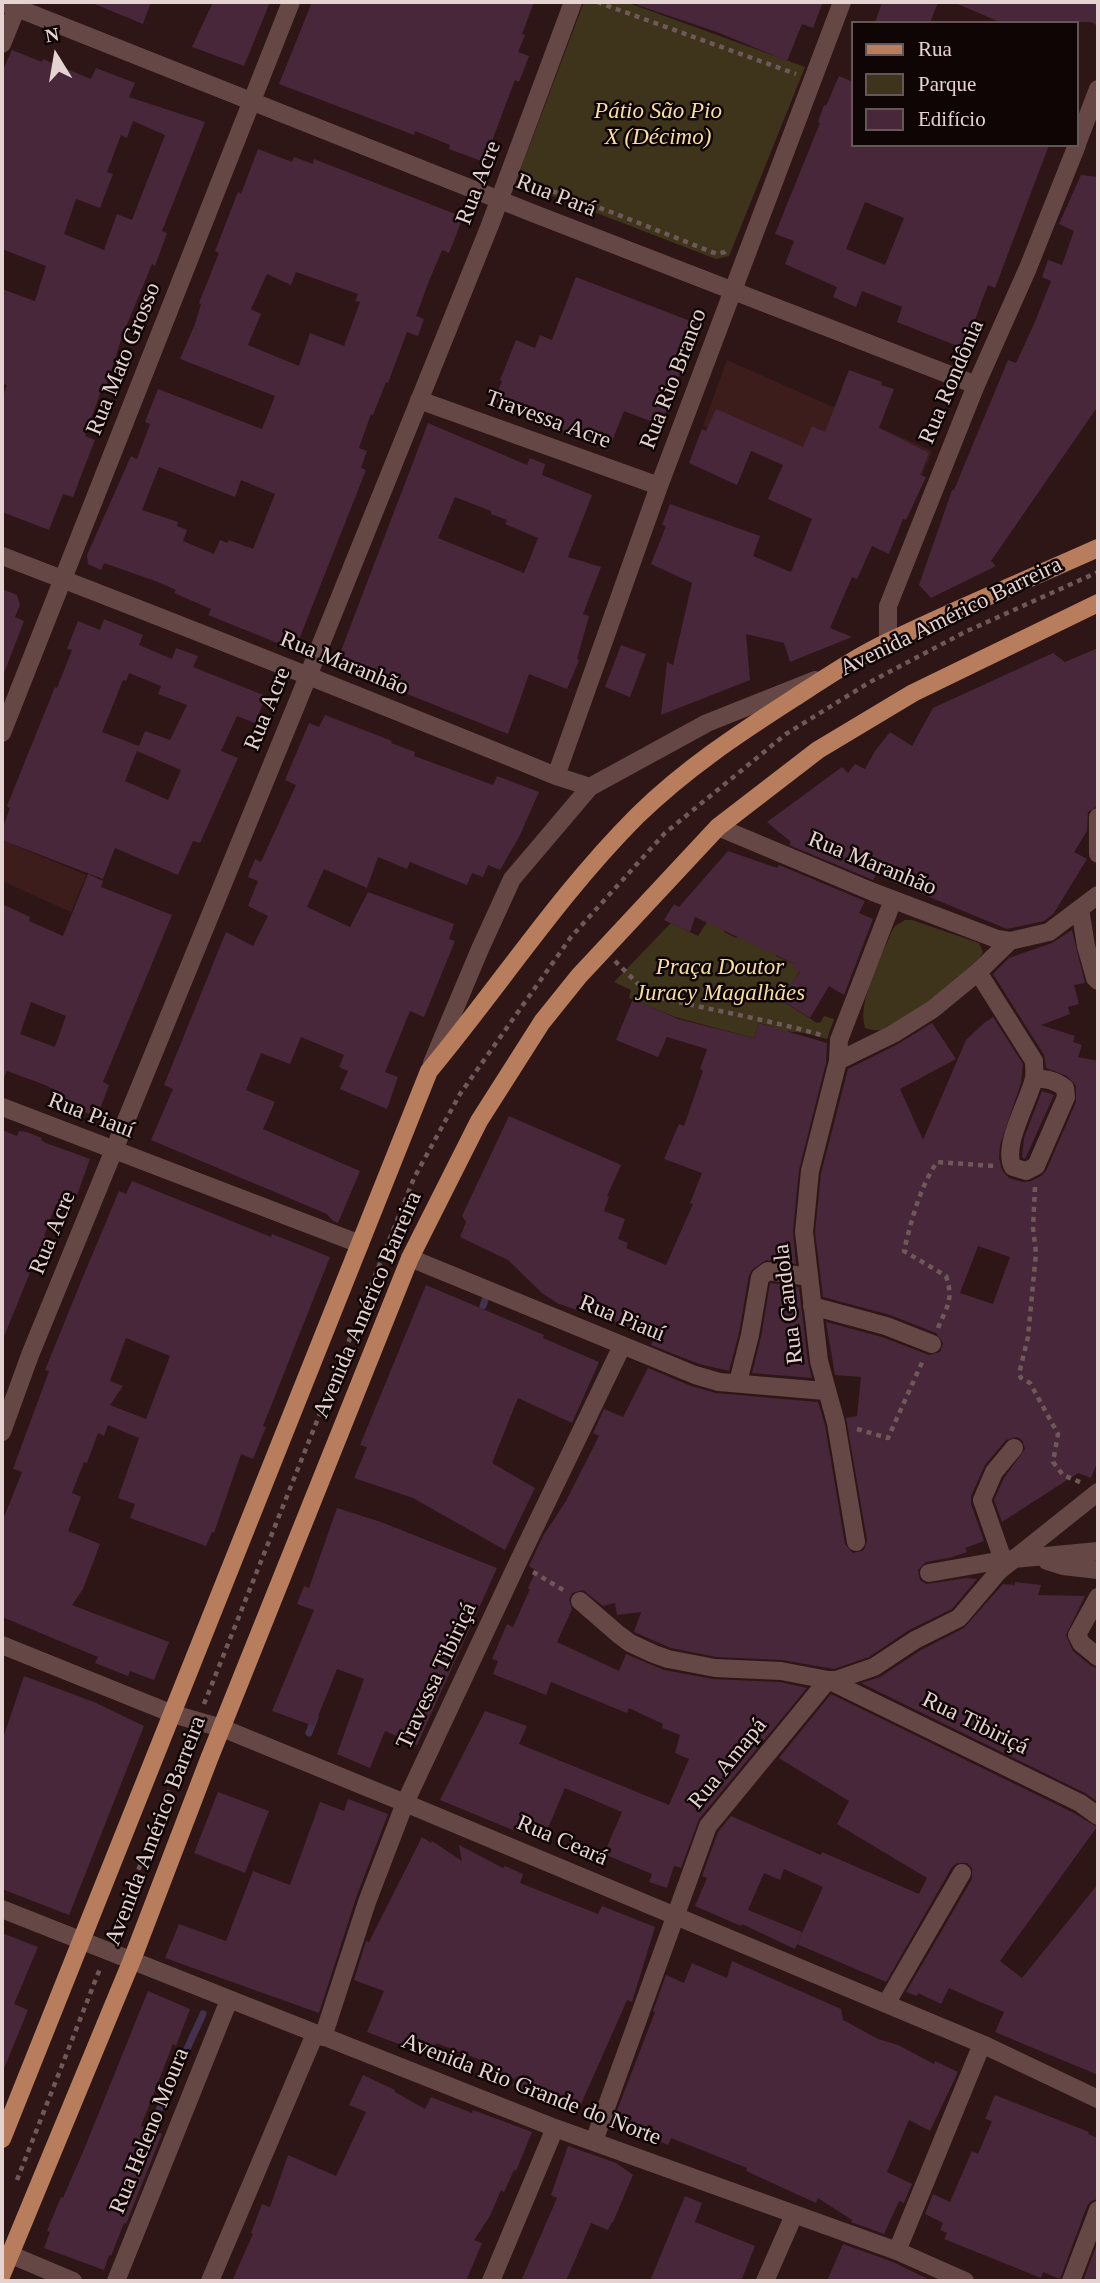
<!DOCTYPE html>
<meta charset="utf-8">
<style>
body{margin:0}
#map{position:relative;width:1100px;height:2283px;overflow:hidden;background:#2f1616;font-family:Georgia,serif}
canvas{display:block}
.frame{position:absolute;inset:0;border:4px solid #e5d3d2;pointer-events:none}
.legend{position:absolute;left:851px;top:21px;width:228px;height:126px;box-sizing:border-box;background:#100505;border:2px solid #655757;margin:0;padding:9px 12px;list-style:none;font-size:21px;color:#e5d3d2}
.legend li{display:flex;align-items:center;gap:14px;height:35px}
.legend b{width:35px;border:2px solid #655757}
.north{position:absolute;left:21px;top:21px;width:70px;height:70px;-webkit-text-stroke:5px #100505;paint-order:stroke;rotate:349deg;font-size:19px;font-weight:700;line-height:28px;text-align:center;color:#e5d3d2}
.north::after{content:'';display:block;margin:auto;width:24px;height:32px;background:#e5d3d2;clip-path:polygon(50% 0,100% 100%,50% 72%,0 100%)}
</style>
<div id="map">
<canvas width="1100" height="2283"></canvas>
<div class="frame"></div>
<ul class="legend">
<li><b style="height:9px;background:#b87d5c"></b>Rua</li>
<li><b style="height:19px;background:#3e341b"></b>Parque</li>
<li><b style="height:19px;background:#472739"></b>Edifício</li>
</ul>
<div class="north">N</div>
</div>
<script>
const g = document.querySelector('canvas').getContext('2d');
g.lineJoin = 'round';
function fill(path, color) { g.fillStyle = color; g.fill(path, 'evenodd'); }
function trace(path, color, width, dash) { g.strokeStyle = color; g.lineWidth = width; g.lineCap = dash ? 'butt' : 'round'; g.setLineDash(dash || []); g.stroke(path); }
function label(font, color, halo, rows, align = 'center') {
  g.font = font + ' Georgia,serif'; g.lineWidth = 5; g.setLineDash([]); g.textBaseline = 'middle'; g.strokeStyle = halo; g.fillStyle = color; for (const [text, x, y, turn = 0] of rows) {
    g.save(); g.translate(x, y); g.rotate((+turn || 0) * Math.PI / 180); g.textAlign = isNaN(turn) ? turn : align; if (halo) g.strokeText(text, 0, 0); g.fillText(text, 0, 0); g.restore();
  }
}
const built = new Path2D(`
 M727 360 932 451 905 518 703 426Z
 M2 840 86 875 71 912 2 881Z`);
const green = new Path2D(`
 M584 2H626L805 67 729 256 716 259 519 183 517 179Z
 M709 919 726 927 724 932 736 938 739 933 776 953V956L795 964 800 971 781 1000 817 1023 821 1022 824 1016 834 1019 827 1039 805 1033 773 1030 774 1027 759 1023 754 1038 675 1017 629 998 631 990 614 982 671 923 698 936Z
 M905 920H912L979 943 983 952C974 973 903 1026 880 1030 874 1031 870 1029 865 1028 857 1001 881 958 891 933L895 926Z`);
const stream = new Path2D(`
 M483 1306 486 1297
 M309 1733 315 1717
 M153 2123 203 2014`);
const building = new Path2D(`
 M90 2H151L143 24Z
 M213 2H270L244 66 192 47Z
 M312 2H534L522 34 525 35 518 52 529 56 519 82 515 80 484 162 449 149 450 145 415 131 414 135 279 84Z
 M638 2H823L813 28 802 24 787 61 717 32 637 5Z
 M882 2H938L930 23H875Z
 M953 2H1098V26L1091 22 1002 23Z
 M12 50 42 62 43 59 91 79 96 68 135 83 129 97 205 122 162 231 167 233 155 266 152 264 123 334 104 393 101 391 85 436 95 440 84 468 73 497 63 494 49 530 2 512V399L7 385 2 383V289L35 301 46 266 2 249V72ZM133 121 165 135 132 220 117 214 104 250 64 234 76 199 100 208 113 174 107 172 121 135 127 138Z
 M839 76 853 82V145H1049L995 288 988 285 981 303 973 326 979 328 970 351 897 322 902 307 862 291 856 307 833 297 837 287 785 264 794 241 775 234 820 123 818 122 824 105 826 106ZM865 202 904 218 885 265 846 249Z
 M258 149 292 162 294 157 313 164 314 159 463 217 449 253 442 250 429 281 416 316 424 319 418 336 407 332 388 383 386 382 373 415 371 414 359 448 367 451 361 468 366 470 298 642 293 640 290 648 208 615 211 609 174 593 176 590 158 582 104 563 101 570 88 564 87 555 131 456 137 459 150 424 145 422 158 389 262 429 275 396 180 359 195 324 201 304 199 303 219 253 215 251 238 192 241 194ZM296 272 358 294 355 301 360 302 344 346 310 333 299 366 248 345 261 314 251 309 267 274 291 285ZM159 467 235 497 241 480 275 494 253 549 229 540 227 543 220 540 214 554 183 541 187 530 177 526 178 522 142 510Z
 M1081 175 1098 177V406L991 561 996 566 931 598 919 585 952 490H954L1008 360 1016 363 1035 322 1051 281 1042 277 1048 260 1062 265 1074 231 1059 224Z
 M576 277 698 324 661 425 624 411 608 451 561 432 562 428 494 401 502 381 500 380 516 340 535 348 540 335 552 340Z
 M849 370 882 382 881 385 894 389 879 428 929 453 920 475 926 477 906 520 903 519 889 554 872 546 857 579 852 577 830 628 852 637 790 662 784 643 746 634 750 680 661 715 667 662 673 665 692 583 651 564 666 526 662 525 670 504 760 536 753 556 791 572 812 519 768 499 783 465 751 451 737 485 689 463 702 429 706 431 716 409 803 447 812 426 825 432Z
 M428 423 527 465 530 458 545 464 542 475 592 495 568 557 601 567 583 614 589 616 577 659 579 660 567 689 529 674 508 734 364 677 368 667 339 656ZM455 497 491 511V514L507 520 505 524 538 538 524 573 438 538Z
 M2 589 17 595 20 605 15 617 24 621 3 676Z
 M104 619 143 635 139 645 172 659 176 648 198 656 193 667 266 696 255 723 237 716 221 751 238 758 200 843 193 841 178 875 115 848 103 879 2 840V830L10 808 7 806 55 687 57 688 72 650 67 649 78 621 100 630ZM129 673 161 686 158 694 187 705 170 740 145 731 139 746 102 732 123 680 126 681ZM137 751 181 770 168 800 125 781Z
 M621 645 646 654 630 697 605 687Z
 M1098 648V806L1088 812 1087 831 1074 852 1087 859 1054 913 1044 921 1007 929 876 875 873 880 789 845 791 842 767 822 842 767 848 773 855 764 865 769 875 751 890 732 912 746 933 708 1053 653 1065 662Z
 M325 715 392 741 391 743 415 752 414 756 466 775 493 785 497 776 539 792 519 837 500 870 488 865 483 877 472 873 467 885 410 862 407 869 378 857 367 888 324 869 307 907 350 927 368 892 454 924 449 939 455 941 424 1017 410 1011 385 1072 398 1077 387 1109 340 1089 348 1071 339 1067 344 1055 301 1037 290 1064 261 1053 246 1090 275 1102 263 1129 360 1171 338 1223 333 1221 327 1214 151 1140 173 1089 164 1085 226 932 253 946 268 916 248 906 258 881 248 877 255 859 261 862 296 785 285 780 309 723 319 727Z
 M728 851 777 868 779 865 865 901 859 913 873 919 844 995 829 986 810 1018 780 999 800 972 793 969 795 964 695 917 690 932 664 920 674 904 679 907Z
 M88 874 103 881 101 887 172 915 103 1082 109 1085 97 1117 62 1103 64 1097 48 1086 7 1071 4 1078H2V904L30 917 29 921 63 936ZM31 1002 66 1016 55 1047 20 1034Z
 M1072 930 1085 983 1074 985 1079 1004 1068 1007 1070 1014 1041 1025 1075 1036 1073 1042 1082 1045 1078 1057 1098 1061V1460L1091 1478 1078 1473 1002 1522 994 1500 1004 1478 1025 1449 1022 1440 1017 1437 1006 1440 985 1465 971 1496V1504L984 1541 965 1548 967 1552 953 1557 926 1562 918 1570 920 1580 926 1584 967 1578 977 1579 952 1609 909 1630 869 1657 834 1669 782 1660 716 1657 671 1648 634 1632 641 1612 617 1615 615 1603 603 1606 583 1590 572 1593 569 1600 572 1609 557 1642 619 1671 626 1654 664 1670 713 1679 780 1682 807 1688 699 1819 681 1868 674 1866 667 1888 649 1882 652 1874 604 1854 622 1812 565 1788 542 1842 440 1800 485 1711 527 1726 519 1744 669 1805 689 1759 675 1753 680 1735 662 1728 663 1724 629 1708 627 1713 551 1682 546 1695 493 1674 498 1661 492 1659 507 1624 513 1627 530 1589 528 1588 536 1571 529 1566 543 1536 566 1501 599 1436 593 1433 604 1409 623 1417 648 1368 691 1386 716 1393 818 1402 825 1425 845 1544 853 1553 864 1550 867 1540 846 1418 857 1416 861 1377 835 1375 826 1322 882 1337 929 1355 940 1352 943 1343 936 1333 890 1315 823 1297 815 1232 821 1173 848 1069 898 1044 932 1023 956 1059 900 1089 923 1140 966 1040 984 1023 993 1017 1023 1064 1021 1083 1000 1145 999 1158 1002 1170 1009 1178 1023 1182 1031 1181 1041 1176 1046 1171 1076 1102V1086L1067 1076 1046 1068 1044 1055 993 974 1009 958 1052 943ZM978 1246 1010 1257 993 1304 960 1293Z
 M633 999 678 1019 754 1038 759 1023 827 1043 826 1063 799 1170 793 1231 796 1264 766 1260 753 1269 749 1275 739 1333 729 1371 699 1364 651 1345 654 1338 583 1309 582 1312 557 1303 542 1293 508 1260 460 1237 466 1222 462 1216 509 1116 621 1165 607 1196 609 1197 604 1211 625 1219 618 1239 628 1243 626 1248 666 1265 693 1204 690 1203 702 1173 664 1159 679 1124 684 1126 703 1071 700 1069 707 1049 667 1037 658 1057 616 1040Z
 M1042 1091 1054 1095 1025 1159 1022 1157 1024 1138Z
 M2 1130 17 1136 19 1131 27 1132 42 1138 41 1140 46 1143 90 1159 72 1209 56 1204 44 1236 49 1238 37 1267 33 1265 3 1339Z
 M132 1181 271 1237 272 1234 330 1257 263 1426 266 1427 253 1459 241 1454 214 1533 212 1532 206 1546 130 1518 135 1504 118 1498 139 1438 108 1425 104 1436 98 1433 87 1463 84 1462 72 1493 81 1497 68 1531 100 1544 83 1589 72 1605 169 1642 154 1680 130 1671 128 1676 95 1663 98 1657 2 1617V1522L22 1472 13 1469 49 1371 45 1370 80 1284 119 1191 126 1194ZM126 1338 170 1356 146 1419 110 1405 123 1386 110 1381Z
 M770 1283 799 1287 808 1362 812 1378 752 1373 761 1337Z
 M426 1285 544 1335 543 1338 599 1362 572 1423 518 1398 492 1463 535 1488 505 1550 413 1498 354 1478 367 1447 360 1445Z
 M337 1508 381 1522 497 1568 417 1745 385 1731 370 1768 337 1754 364 1679 337 1669 314 1726 272 1711 314 1610 297 1604 304 1586 309 1588Z
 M1015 1582 1041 1585 1038 1595 1085 1596 1066 1635 1073 1651 1091 1666 1098 1668V1802L1085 1793 861 1683 880 1677 921 1650 964 1628 1003 1584 1015 1585Z
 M24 1676 94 1702 144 1726 69 1915 2 1889V1741Z
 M831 1694 1074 1813 1097 1827 1000 1961 1022 1978 1098 1884V2075L995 2032 1004 2012 978 2001 949 1988 941 2004 918 1993 917 1996 906 1992 972 1879V1868L967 1863H957L952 1867 886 1982 797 1944 823 1887 784 1869 780 1880 764 1873 748 1910 802 1932 795 1949 742 1924 741 1926 695 1906 707 1878 702 1876 718 1832 731 1816 821 1855 822 1852 919 1894 927 1878 837 1824 849 1801 779 1758Z
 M218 1792 269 1811 245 1873 194 1853Z
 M348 1799 388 1814 356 1898 319 2013 165 1958 179 1924 226 1941 253 1871 290 1885 320 1802 344 1811Z
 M422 1837 431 1843 432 1841 462 1861 459 1845 503 1868 505 1866 523 1874 520 1883 598 1914 602 1906 655 1927 632 2002 627 2000 578 2111 512 2086 515 2079 496 2073 499 2067 436 2043 435 2048 416 2040 412 2049 367 2032 384 1991 354 1980 366 1941 369 1942Z
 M2 1933 38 1947 14 2004 28 2010 2 2073Z
 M732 1961 841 2009 843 2020 878 2039 898 2045 934 2064 935 2061 958 2072 930 2131 909 2120 887 2172 912 2184 904 2203 899 2201 884 2234 851 2222 852 2220 818 2198 816 2203 746 2171 747 2168 671 2138 668 2145 613 2121 655 2012 653 2011 666 1975 684 1983 692 1963 727 1978Z
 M148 1991 190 2009 176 2046 173 2044 141 2126 162 2134 126 2224 124 2223 111 2256 109 2255 104 2270 44 2248 50 2232 47 2231 61 2197 63 2198 85 2147Z
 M363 2075 395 2090V2092L425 2109 431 2097 472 2113 473 2110 532 2132 516 2171 514 2170 504 2192 501 2190 490 2216 474 2240 482 2243 466 2281H232L253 2234 251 2233 262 2204 270 2207 288 2155 336 2176 366 2112 349 2105Z
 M995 2095 1089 2132 1088 2134 1098 2138V2199L1091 2201 1087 2206 1060 2279 1043 2272 1041 2278 944 2239 947 2233 940 2230 943 2223 925 2214 933 2194 950 2202 972 2151 978 2154 992 2121 985 2119Z
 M568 2146 616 2163 633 2175 613 2222H612L608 2230 591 2223 566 2281H521L557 2198 551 2195Z
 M685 2196 702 2203 695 2222 755 2246 741 2281H650Z
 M1098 2241V2281H1083Z
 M843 2244 893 2262 932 2281H827Z`);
const path = new Path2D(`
 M597 2 796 74
 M524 181 611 212 717 254 725 252 727 248
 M615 961 639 985 645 994C703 1009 763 1018 821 1035
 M1035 1187 1033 1228 1036 1253 1028 1337 1019 1374 1021 1378 1030 1383 1058 1434 1053 1462 1063 1475 1082 1483
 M938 1328C947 1306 954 1300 946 1276L904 1251C911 1221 920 1187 937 1162L994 1166
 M857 1429 888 1438 924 1358
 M533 1572 565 1591
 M204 1704 414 1178 460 1094 571 937 665 833 786 734 870 682 965 632 1098 572
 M113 1935 190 1738
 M17 2180 101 1966`);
const minor = new Path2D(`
 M2 2 535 214 976 385
 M2 44 19 2
 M1077 144 1098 89
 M419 400 659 486
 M2 556C187 627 372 701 556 776L590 787
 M888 642V606L976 385 1028 268 1077 145
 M2 733 291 2
 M556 776 659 486 842 2
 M1098 817V854
 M718 827 873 892 997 939 1010 941
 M1080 909 1086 946 1095 978 1098 981
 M978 972 1034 1061C1034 1067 1035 1073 1034 1078 1030 1099 1001 1146 1013 1167L1026 1171 1036 1166 1066 1097 1065 1088C1055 1080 1047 1079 1034 1078
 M838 1061 893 1034 933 1009 978 972 1010 941 1049 932 1098 895
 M432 1063 480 949 512 879 590 787 707 723 815 680
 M2 1107 360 1244
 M410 1258 695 1375 719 1382 825 1391
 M812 1306 886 1326 932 1344
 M738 1382 750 1335 760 1277 768 1271 809 1277
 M2 1432 30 1355 302 691 490 225 573 2
 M856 1542 836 1423 819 1361 804 1232 810 1171 838 1061 839 1040 893 900
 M1003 1560 982 1500 994 1472 1014 1448
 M1047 1561 1063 1566 1098 1570
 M929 1573 1003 1560 1098 1551
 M1098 1597 1077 1635 1081 1643 1098 1657
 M580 1601 618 1634 630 1643 654 1654 668 1659 715 1668 781 1671 828 1680 1080 1803 1098 1816
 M2 1645 173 1714 222 1728 405 1803 982 2044 1098 2099
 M2 1909 555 2128 897 2251 965 2281
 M886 2004 962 1873
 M323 2037 367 1902 405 1803 518 1562 622 1346
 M594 2141 708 1826 828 1680H836L874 1667 915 1640 959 1618 999 1571 1098 1492
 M897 2251 982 2044
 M9 2254 73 2281
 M116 2281 229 2000
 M210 2281 315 2034
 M491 2281 555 2128
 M765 2281 794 2215
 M1071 2281 1098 2210`);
const major = new Path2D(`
 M2 2139 429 1071C499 987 559 894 637 816 685 769 738 734 794 698 825 678 856 657 890 641 958 608 1029 579 1098 548
 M2 2274 132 1960 209 1759 410 1258 479 1121 542 1022 579 976 718 827 818 750 913 693 1098 603`);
const parkNames = [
 ["Pátio São Pio",658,112],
 ["X (Décimo)",658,138],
 ["Praça Doutor",720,968],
 ["Juracy Magalhães",720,994]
];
const streetNames = [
 ["Rua Acre",479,183,-69],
 ["Rua Pará",556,196,21],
 ["Rua Mato Grosso",124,359,-68],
 ["Rua Rio Branco",674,379,-69],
 ["Rua Rondônia",952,382,-67],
 ["Travessa Acre",548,420,20],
 ["Avenida Américo Barreira",951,617,-26],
 ["Rua Maranhão",344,664,22],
 ["Rua Acre",268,709,-68],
 ["Rua Maranhão",872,864,22],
 ["Rua Piauí",91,1116,21],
 ["Rua Acre",53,1233,-68],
 ["Rua Gandola",789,1304,-97],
 ["Avenida Américo Barreira",368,1305,-67],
 ["Rua Piauí",622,1319,22],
 ["Travessa Tibiriçá",437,1676,-65],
 ["Rua Tibiriçá",975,1724,26],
 ["Rua Amapá",728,1764,-51],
 ["Avenida Américo Barreira",156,1831,-69],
 ["Rua Ceará",562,1841,23],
 ["Avenida Rio Grande do Norte",531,2090,21],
 ["Rua Heleno Moura",150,2131,-68]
];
fill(built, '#3d1c1c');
fill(green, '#3e341b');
trace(stream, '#43314e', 7);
fill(building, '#472739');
trace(path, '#6f5958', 4.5, [5, 5]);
trace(minor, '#654746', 18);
trace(major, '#b87d5c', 18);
label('italic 23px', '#f7dd9f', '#100505', parkNames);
label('23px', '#e5d3d2', '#100505', streetNames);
</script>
